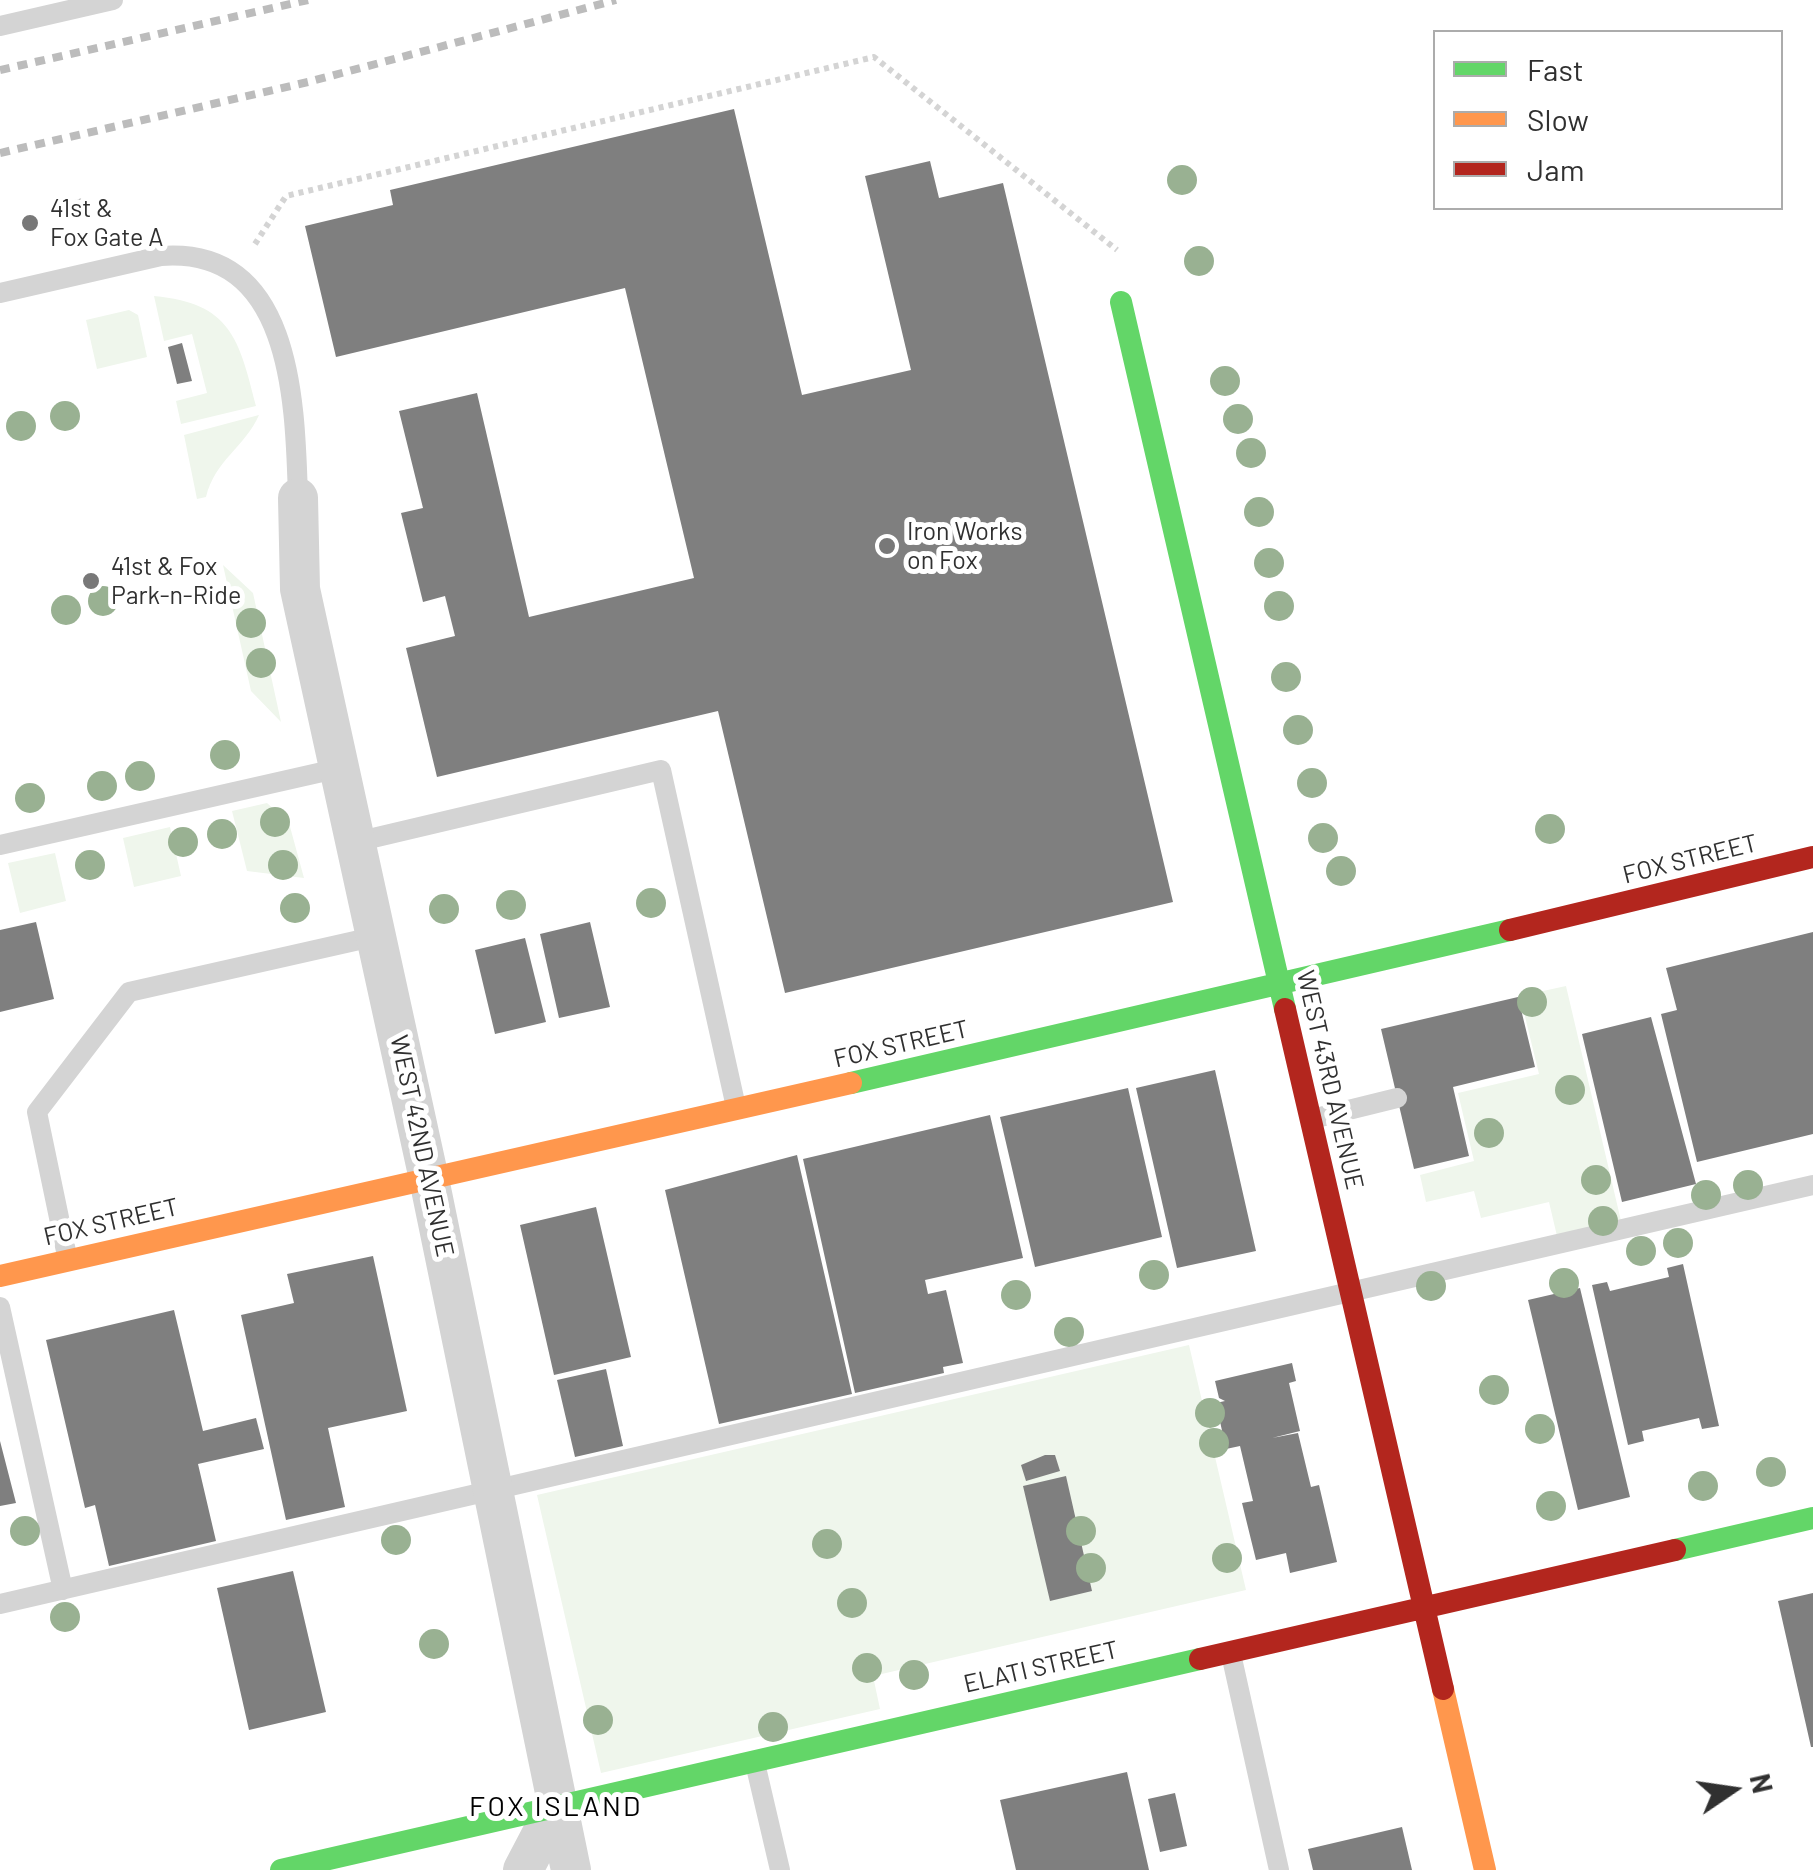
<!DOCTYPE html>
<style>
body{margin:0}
#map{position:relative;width:1813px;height:1870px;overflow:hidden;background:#fff;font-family:Barlow,sans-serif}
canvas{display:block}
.legend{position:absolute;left:1433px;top:30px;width:350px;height:180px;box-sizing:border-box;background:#fff;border:2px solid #acacac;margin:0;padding:12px 18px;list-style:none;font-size:30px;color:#303030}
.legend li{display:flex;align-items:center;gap:20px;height:50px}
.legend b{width:50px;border:2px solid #acacac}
.north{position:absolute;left:1683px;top:1740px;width:100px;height:100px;-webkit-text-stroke:8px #fff;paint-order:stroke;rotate:77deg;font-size:28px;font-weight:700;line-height:40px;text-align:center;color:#303030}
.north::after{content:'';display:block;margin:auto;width:35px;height:45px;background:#303030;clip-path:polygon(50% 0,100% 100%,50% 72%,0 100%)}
</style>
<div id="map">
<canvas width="1813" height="1870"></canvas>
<ul class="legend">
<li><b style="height:12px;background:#63d668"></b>Fast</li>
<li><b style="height:12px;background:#ff974d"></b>Slow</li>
<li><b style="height:12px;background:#b3261e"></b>Jam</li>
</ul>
<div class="north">N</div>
</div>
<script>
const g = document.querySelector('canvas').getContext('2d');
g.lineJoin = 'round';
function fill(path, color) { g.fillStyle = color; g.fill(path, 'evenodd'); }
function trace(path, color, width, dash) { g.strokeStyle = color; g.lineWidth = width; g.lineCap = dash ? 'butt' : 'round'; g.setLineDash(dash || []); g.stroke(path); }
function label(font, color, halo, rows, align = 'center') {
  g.font = font + ' Barlow,sans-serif'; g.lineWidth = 10; g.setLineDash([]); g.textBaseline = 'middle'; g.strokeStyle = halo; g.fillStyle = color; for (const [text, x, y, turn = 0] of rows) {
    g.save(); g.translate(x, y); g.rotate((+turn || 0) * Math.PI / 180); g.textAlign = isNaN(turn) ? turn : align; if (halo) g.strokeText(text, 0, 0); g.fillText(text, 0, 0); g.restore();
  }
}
const green = new Path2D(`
 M154 296C231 303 239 339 256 406L181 424 176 401 207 393 192 334 164 341Z
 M129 310 138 315 147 357 97 369 86 320Z
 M259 415C245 447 215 460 206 497L197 499 184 435Z
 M223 565 253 593 281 722 251 691Z
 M267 803 289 823 304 878 247 871 232 811Z
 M170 827 181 876 134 887 123 838Z
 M55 853 66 901 20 913 8 863Z
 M1566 986 1621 1221 1557 1236 1549 1202 1481 1218 1474 1191 1426 1202 1420 1175 1474 1161 1458 1093 1539 1074 1520 996Z
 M1189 1345 1246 1590 873 1676 880 1709 601 1773 537 1495Z`);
const building = new Path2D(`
 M734 109 802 395 911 370 865 176 930 161 939 198 1003 183 1173 902 785 993 718 711 437 777 406 648 455 636 445 596 423 602 401 513 423 508 399 411 477 393 529 617 694 578 625 288 336 357 305 226 393 205 390 190Z
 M88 197 91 207 58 214 56 204Z
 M182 343 192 381 177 384 168 347Z
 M36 922 54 999 0 1012V930Z
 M590 922 610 1007 559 1018 540 934Z
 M1813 932V1134L1697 1162 1661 1014 1677 1010 1666 968Z
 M525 938 546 1022 495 1034 475 950Z
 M1518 997 1535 1067 1453 1087 1469 1156 1414 1169 1381 1029Z
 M1651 1017 1696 1184 1622 1202 1582 1034Z
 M1215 1070 1256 1251 1177 1268 1136 1088Z
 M1128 1088 1162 1237 1035 1267 1000 1117Z
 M990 1115 1023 1258 925 1280 928 1294 946 1290 963 1363 943 1367 944 1373 855 1393 803 1159Z
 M797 1155 852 1394 719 1424 665 1190Z
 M596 1207 631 1357 554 1375 520 1225Z
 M373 1256 407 1411 328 1428 345 1507 286 1520 241 1315 294 1303 287 1274Z
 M1683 1264 1719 1426 1702 1429 1699 1418 1642 1431 1644 1441 1628 1445 1592 1285 1607 1282 1610 1291 1669 1277 1667 1268Z
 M1580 1288 1630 1497 1578 1510 1528 1300Z
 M174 1310 203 1431 256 1418 264 1449 198 1464 216 1541 109 1566 95 1505 85 1508 46 1340Z
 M1292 1363 1296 1381 1289 1383 1300 1431 1272 1438 1298 1433 1311 1487 1319 1485 1337 1562 1290 1573 1286 1553 1256 1560 1242 1503 1253 1501 1240 1446 1226 1449 1216 1403 1225 1401 1219 1398 1215 1381Z
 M606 1369 623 1446 575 1457 557 1380Z
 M0 1441 16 1503 0 1506Z
 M1045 1455H1055L1060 1471 1026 1481 1021 1465Z
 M1066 1476 1092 1591 1050 1601 1023 1486Z
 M293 1571 326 1712 249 1730 217 1588Z
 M1813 1593V1747H1811L1778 1601Z
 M1127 1772 1149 1870H1016L1000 1800Z
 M1175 1793 1187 1846 1160 1852 1148 1799Z
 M1402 1827 1412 1870H1313L1308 1849Z`);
const path = new Path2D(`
 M255 244 286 196 874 57 1117 250`);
const lane = new Path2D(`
 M0 26 113 0
 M0 293 161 256C293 246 295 403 298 498
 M356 842 661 770 736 1107
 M0 845 340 768
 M1312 1119 1397 1098
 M67 1256 37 1112 129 992 377 936
 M0 1307 63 1590
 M0 1604 1813 1185
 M1231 1654 1279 1870
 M755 1763 780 1870`);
const street = new Path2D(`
 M298 498 300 589 429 1179 571 1870
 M523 1870 556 1807`);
const fast = new Path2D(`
 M1121 302 1285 1009
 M851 1083 1510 930
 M1675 1550 1813 1518
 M281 1870 1200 1659`);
const slow = new Path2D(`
 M0 1276 851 1083
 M1443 1689 1485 1870`);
const jam = new Path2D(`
 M1510 930 1813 857
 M1285 1009 1443 1689
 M1200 1659 1675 1550`);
const rail = new Path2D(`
 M0 70 308 0
 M0 153 308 82 616 0`);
const trees = [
 [1182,180],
 [1199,261],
 [1225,381],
 [65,416],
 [1238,419],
 [21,426],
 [1251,453],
 [1259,512],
 [1269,563],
 [103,601],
 [1279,606],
 [66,610],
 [251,623],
 [261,663],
 [1286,677],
 [1298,730],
 [225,755],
 [140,776],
 [1312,783],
 [102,786],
 [30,798],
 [275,822],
 [1550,829],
 [222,834],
 [1323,838],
 [183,842],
 [90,865],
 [283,865],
 [1341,871],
 [651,903],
 [511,905],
 [295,908],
 [444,909],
 [1532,1002],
 [1570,1090],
 [1489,1133],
 [1596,1180],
 [1748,1185],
 [1706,1195],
 [1603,1221],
 [1678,1243],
 [1641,1251],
 [1154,1275],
 [1564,1283],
 [1431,1286],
 [1016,1295],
 [1069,1332],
 [1494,1390],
 [1210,1413],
 [1540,1429],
 [1214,1443],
 [1771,1472],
 [1703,1486],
 [1551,1506],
 [25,1531],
 [1081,1531],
 [396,1540],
 [827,1544],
 [1227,1558],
 [1091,1568],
 [852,1603],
 [65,1617],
 [434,1644],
 [867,1668],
 [914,1675],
 [598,1720],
 [773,1727]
];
const markers = [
 [30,223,10,"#787878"],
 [887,546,10,"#787878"],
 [91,581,10,"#787878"]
];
const poiNames = [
 ["41st &",50,209],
 ["Fox Gate A",50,238],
 ["Iron Works",907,532],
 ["on Fox",907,561],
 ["41st & Fox",111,567],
 ["Park-n-Ride",111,596]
];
const streetNames = [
 ["FOX STREET",1690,859,-14],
 ["FOX STREET",901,1044,-13],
 ["WEST 43RD AVENUE",1330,1080,77],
 ["WEST 42ND AVENUE",422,1146,78],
 ["FOX STREET",111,1222,-13],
 ["ELATI STREET",1041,1667,-13]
];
const neighbourhoodNames = [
 ["FOX ISLAND",556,1807]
];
fill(green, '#eff6ec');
fill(building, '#7f7f7f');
trace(path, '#d4d4d4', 6, [5, 5]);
trace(lane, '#d4d4d4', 20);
trace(street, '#d4d4d4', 40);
trace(fast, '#63d668', 22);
trace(slow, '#ff974d', 22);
trace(jam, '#b3261e', 22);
trace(rail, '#bcbcbc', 8, [10, 8]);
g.fillStyle = '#99b192';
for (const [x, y] of trees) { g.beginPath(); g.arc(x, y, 15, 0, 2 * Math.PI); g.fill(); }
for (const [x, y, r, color] of markers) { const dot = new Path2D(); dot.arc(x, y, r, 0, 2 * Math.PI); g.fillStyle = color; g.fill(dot); trace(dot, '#fff', 4); }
label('25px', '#303030', '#fff', poiNames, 'left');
label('25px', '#303030', '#fff', streetNames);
g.letterSpacing = '2.5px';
label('28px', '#000', '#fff', neighbourhoodNames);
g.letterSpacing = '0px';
</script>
